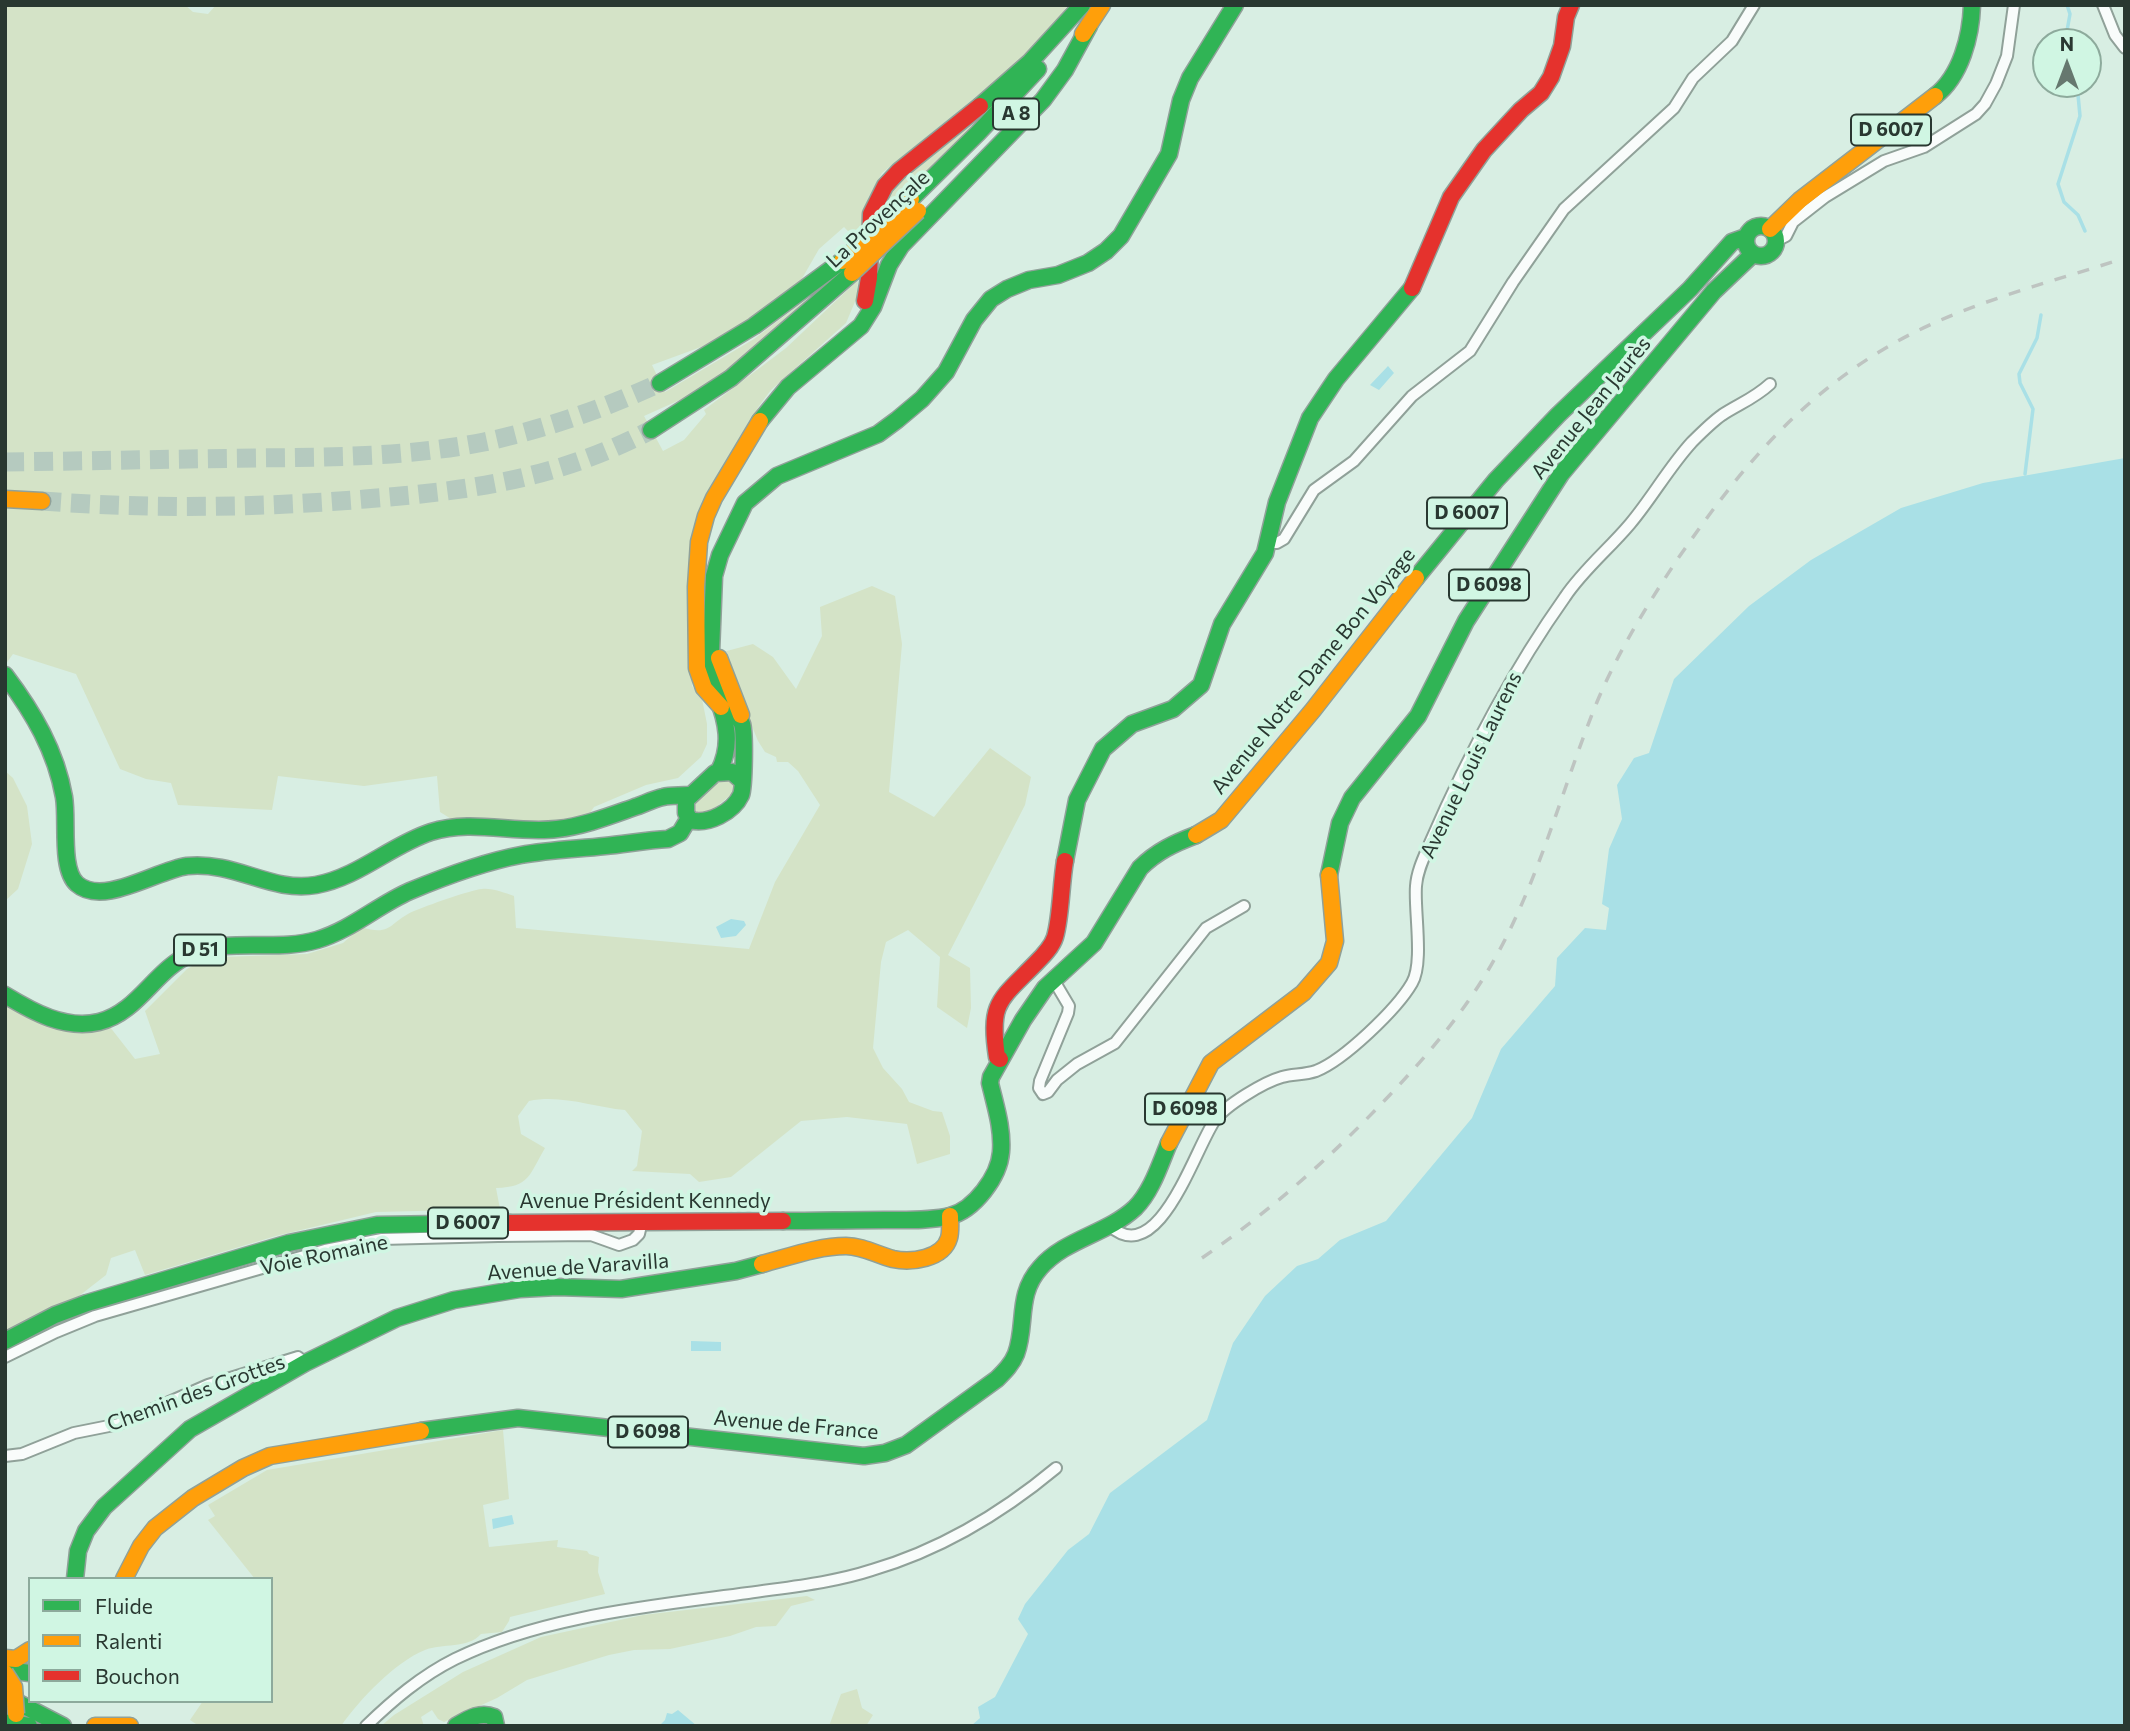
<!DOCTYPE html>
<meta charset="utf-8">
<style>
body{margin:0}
#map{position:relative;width:2130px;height:1731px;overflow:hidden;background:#d8eee3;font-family:Commissioner,sans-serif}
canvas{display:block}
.frame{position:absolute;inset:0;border:7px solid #293831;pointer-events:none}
.legend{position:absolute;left:28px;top:1577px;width:245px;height:126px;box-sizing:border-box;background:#d0f6e3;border:2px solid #8daa9c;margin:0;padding:9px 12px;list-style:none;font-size:21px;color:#293831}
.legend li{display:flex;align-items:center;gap:14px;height:35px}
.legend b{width:35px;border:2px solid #8daa9c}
.north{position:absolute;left:2032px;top:28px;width:70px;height:70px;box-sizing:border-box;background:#d0f6e3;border:2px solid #8daa9c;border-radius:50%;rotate:0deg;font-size:19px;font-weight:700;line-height:28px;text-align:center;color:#293831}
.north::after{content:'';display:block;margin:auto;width:24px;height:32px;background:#66786f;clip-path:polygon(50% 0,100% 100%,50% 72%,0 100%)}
</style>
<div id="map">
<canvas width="2130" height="1731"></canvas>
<div class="frame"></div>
<ul class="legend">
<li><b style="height:9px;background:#30b455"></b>Fluide</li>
<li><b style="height:9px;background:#ff9f0a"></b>Ralenti</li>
<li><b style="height:9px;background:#e5322d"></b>Bouchon</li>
</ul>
<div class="north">N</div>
</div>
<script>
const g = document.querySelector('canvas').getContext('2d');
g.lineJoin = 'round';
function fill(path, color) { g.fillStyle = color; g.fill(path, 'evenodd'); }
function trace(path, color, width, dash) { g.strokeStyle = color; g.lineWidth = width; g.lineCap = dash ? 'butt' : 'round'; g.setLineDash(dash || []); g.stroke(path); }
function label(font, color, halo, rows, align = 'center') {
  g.font = font + ' Commissioner,sans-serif'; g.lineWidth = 7; g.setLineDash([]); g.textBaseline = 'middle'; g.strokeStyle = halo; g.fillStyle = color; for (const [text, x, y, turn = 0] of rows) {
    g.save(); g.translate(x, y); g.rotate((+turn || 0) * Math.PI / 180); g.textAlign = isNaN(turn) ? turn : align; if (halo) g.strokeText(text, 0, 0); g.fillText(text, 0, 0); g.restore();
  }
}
const green = new Path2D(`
 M5 5H185L193 12 208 14 216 5H1068L1047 34 1015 65 882 173 868 198 864 229 855 238 844 227 819 249 800 282 741 328 701 347 652 365 665 392 754 339 824 286 749 354 691 395 644 416 663 451 684 440 706 414 704 410 786 348 858 280 857 297 846 323 771 390 759 406 710 489 692 680V686L702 699 707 724V744L701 757 678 778 646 785 594 807 588 816 477 835 440 812 437 776 364 786 278 776 272 810 178 805 171 783 146 779 120 769 76 674 13 654 5 665Z
 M990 107 939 163 875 219 884 194Z
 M872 586 895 596 902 644 889 792 934 817 990 748 1031 777 1025 805 948 955 970 968 971 1008 967 1028 937 1007 940 957 908 930 886 942 881 962 873 1048 883 1068 902 1089 909 1102 933 1111 942 1112 950 1136V1154L917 1164 907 1124 847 1117 801 1121 731 1177 699 1182 690 1174 632 1171 637 1166 642 1131 625 1110C593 1107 561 1094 529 1101L518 1116 521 1134 545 1148C529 1175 530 1187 496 1188L500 1209 376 1212 276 1236 145 1275 135 1250 111 1258 106 1275 79 1296 5 1331V1003L110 1027 135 1059 160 1054 145 1011 187 969 203 960 221 957 307 954 343 943 361 927C392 937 389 922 414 911 426 906 470 890 482 889 493 888 504 893 514 896L516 928 749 949 775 882 820 805 798 771 788 762H777L776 757 765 752 758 741 726 663 723 652 753 644 773 657 796 689 822 636 820 607Z
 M5 771 13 778 27 806 32 844 18 889 5 901Z
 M720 779H727L734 784 732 794 706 815 697 814 693 808 696 800Z
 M503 1430 509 1499 483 1505 489 1547 558 1540 557 1547 587 1551 589 1554 599 1557 598 1572 605 1594 510 1617 509 1621 502 1632 481 1634C468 1649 442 1643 425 1650 395 1662 360 1699 341 1726H199L190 1720 203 1701H271V1579H255L208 1520 215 1516 208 1505 267 1470Z
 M807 1596 815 1600 791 1606 776 1626 756 1627 730 1636 670 1649 634 1650 609 1655 527 1680 497 1698 444 1722 438 1719 432 1710 421 1717 424 1726H381L394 1715 463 1672 541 1637 643 1615Z
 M857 1689 862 1708 873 1715 866 1726H829L841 1694Z`);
const water = new Path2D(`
 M1388 366 1394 373 1379 390 1370 385Z
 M2125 458V1726H971L980 1718 978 1707 995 1697 1028 1634 1018 1619 1025 1604 1068 1550 1089 1534 1110 1493 1207 1420 1233 1343 1265 1296 1297 1266 1318 1259 1340 1240 1386 1221 1472 1118 1501 1049 1555 986 1557 958 1585 928 1606 930 1609 908 1602 904 1609 849 1622 819 1617 785 1634 758 1649 753 1674 679 1749 606 1811 560 1901 508 1983 483Z
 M731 919 744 921 746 925 736 936 721 938 716 927Z
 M691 1341 721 1342V1351H691Z
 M512 1515 514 1524 493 1529 492 1519Z
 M678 1710 697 1726H659L665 1720 667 1713 672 1714Z`);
const stream = new Path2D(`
 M2065 42 2070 14 2067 5
 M2077 84 2080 116 2058 184 2064 202 2078 215 2085 231
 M2025 474 2033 409 2020 383 2019 374 2037 338 2041 315`);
const highwayTunnel = new Path2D(`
 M5 462C89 461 172 459 256 458 332 457 408 457 484 442 545 429 603 409 660 383
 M42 501C150 509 258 508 365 499 470 491 557 479 651 430`);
const street = new Path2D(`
 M2103 5 2115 35 2125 48
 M1776 241 1786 236 1793 222 1825 197 1884 161 1924 147 1976 114 1985 104 1996 84 2007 56 2014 5
 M1269 543H1277L1284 539 1314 490 1354 461 1412 396 1470 351 1513 282 1564 209 1674 108 1693 78 1732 41 1754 5
 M1053 979 1069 1006 1068 1013 1040 1081 1039 1088 1043 1094 1048 1092 1057 1080 1077 1064 1115 1043 1206 928 1244 906
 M1110 1226C1159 1270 1195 1148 1215 1120 1226 1105 1264 1082 1282 1077 1293 1074 1304 1075 1316 1071 1344 1060 1397 1009 1412 983 1424 963 1414 910 1416 886 1417 871 1424 857 1430 843 1467 758 1511 673 1565 597 1583 570 1609 549 1630 524 1652 498 1669 467 1692 442 1701 433 1712 422 1722 415 1739 404 1755 398 1770 384
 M5 1357 56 1332 95 1316 325 1250 382 1239 498 1236 591 1235 619 1245 633 1240 639 1234 642 1221
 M5 1456 22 1454 74 1433 119 1424 208 1385 298 1357 305 1363
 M366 1726C393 1700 421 1676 455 1659 542 1616 652 1606 748 1593 789 1587 832 1583 872 1570 940 1550 1002 1513 1056 1468`);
const fast = new Path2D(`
 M1935 96C1961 76 1971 36 1972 5
 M980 106 1030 62 1082 5
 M911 199 978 133 1038 69
 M1746 241a15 15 0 1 1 30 0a15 15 0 1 1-30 0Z
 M660 383 754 326 842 261
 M760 421 788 387 861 326 873 307 889 265 901 246 1043 100 1065 70 1089 26
 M651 430 731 378 852 273
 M1416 578 1496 480 1558 415 1690 289 1732 242 1746 237
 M5 675C33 712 56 751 64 797 68 820 60 869 77 884 103 907 157 870 187 866 236 861 271 893 316 885 359 877 391 845 431 832 472 819 515 834 557 829 585 826 612 815 638 806 646 803 654 799 663 797 671 795 680 796 689 795
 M715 689 711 652 714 576 720 555 745 503 777 476 878 434 897 420 922 399 946 372 974 320 991 299 1007 289 1029 280 1058 275 1088 263 1106 251 1121 236 1169 154 1181 100 1190 78 1235 5
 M715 689C725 699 737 710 742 724 745 732 744 787 741 795 733 812 708 825 690 820L686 813V800L715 773 732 772 741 780
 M717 696C727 722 732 745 719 771
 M1065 861 1077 800 1103 749 1132 724 1173 709 1201 685 1222 624 1265 553 1277 502 1310 418 1336 379 1412 288
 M1329 875 1340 823 1352 798 1418 716 1466 621 1561 474 1714 291 1753 254
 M5 995C33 1012 65 1030 99 1022 139 1012 155 969 191 954 231 937 276 952 317 940 351 930 378 905 410 891 446 876 483 862 521 855 549 850 577 849 605 846 626 844 647 840 668 839L680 833 689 818
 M783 1221C817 1221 851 1220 885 1220 906 1220 929 1221 950 1216 974 1210 999 1177 1001 1152 1003 1128 995 1105 990 1083L991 1077 1023 1020 1045 988 1094 943 1140 868C1157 851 1175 843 1196 835
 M5 1341 55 1315 87 1303 289 1243 377 1225 510 1223
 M421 1431 518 1418 864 1456 885 1453 906 1445 997 1379C1005 1371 1012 1364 1016 1354 1027 1324 1016 1295 1040 1268 1065 1239 1107 1234 1135 1208 1152 1191 1160 1164 1169 1143
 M75 1579 78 1551 86 1531 104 1507 190 1429 305 1363 397 1318 454 1300 520 1289 557 1287 621 1289 736 1271 762 1264
 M5 1670 30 1673
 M5 1696 63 1726
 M5 1722 29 1726
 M456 1726C468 1719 480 1711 494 1717L496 1726`);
const slow = new Path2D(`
 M1083 34 1102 5
 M1770 229 1800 200 1935 96
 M5 499 42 501
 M719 658 741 715
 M721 707 704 688 697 668 696 587 699 542 706 516 714 498 760 421
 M1196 835 1221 820 1313 710 1416 578
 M1169 1143 1211 1063 1303 993 1329 963 1335 941 1329 875
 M762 1264C789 1257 818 1246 846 1246 863 1246 877 1255 893 1259 911 1263 943 1259 949 1238 951 1231 950 1223 950 1216
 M124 1579 141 1546 155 1528 193 1498 243 1468 270 1456 421 1431
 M5 1658 16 1659 30 1650
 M95 1726H130`);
const jam = new Path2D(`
 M1412 288 1451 197 1484 150 1521 110 1541 93 1551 77 1562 46 1566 17 1571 5
 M865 301 869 278 871 214 885 186 899 171 980 106
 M1000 1059 997 1057C989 1002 999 1001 1036 963 1043 956 1052 947 1055 937 1061 917 1061 883 1065 861
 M510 1223 783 1221`);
const rail = new Path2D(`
 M1202 1258C1269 1212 1329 1159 1385 1100 1426 1057 1465 1012 1494 960 1540 879 1562 788 1597 702 1618 652 1647 605 1677 560 1735 476 1791 406 1879 352 1953 306 2042 285 2125 258`);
const slowBridge = new Path2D(`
 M842 261 911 199
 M852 273 918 211
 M5 1673 14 1687 16 1714`);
const shields = [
 [1016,114,46],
 [1891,130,80],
 [1467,513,80],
 [1489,585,80],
 [200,950,52],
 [1185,1109,80],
 [468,1223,80],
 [648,1432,80]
];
const shieldNames = [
 ["A 8",1016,114],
 ["D 6007",1891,130],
 ["D 6007",1467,513],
 ["D 6098",1489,585],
 ["D 51",200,950],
 ["D 6098",1185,1109],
 ["D 6007",468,1223],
 ["D 6098",648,1432]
];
const streetNames = [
 ["La Provençale",878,219,-43],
 ["Avenue Jean Jaurès",1591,408,-51],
 ["Avenue Notre-Dame Bon Voyage",1313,671,-51],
 ["Avenue Louis Laurens",1471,765,-64],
 ["Avenue Président Kennedy",645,1201],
 ["Voie Romaine",324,1255,-12],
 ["Avenue de Varavilla",578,1267,-4],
 ["Chemin des Grottes",196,1393,-20],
 ["Avenue de France",796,1425,5]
];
fill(green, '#d4e3c7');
fill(water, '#a9e0e6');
trace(stream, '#a9e0e6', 3.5);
trace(highwayTunnel, '#b5cabf', 19, [19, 10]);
trace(street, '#90a199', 14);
trace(fast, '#90a199', 19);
trace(slow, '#90a199', 19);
trace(jam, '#90a199', 19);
trace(street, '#f9fcfb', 10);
trace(fast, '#30b455', 16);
trace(slow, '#ff9f0a', 16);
trace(jam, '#e5322d', 16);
trace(rail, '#bec4c1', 3.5, [12, 12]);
trace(slowBridge, '#90a199', 19, []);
trace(slowBridge, '#ff9f0a', 16);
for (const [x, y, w] of shields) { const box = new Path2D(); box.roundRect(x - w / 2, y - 15.5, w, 31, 5); g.fillStyle = '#d0f6e3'; g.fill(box); trace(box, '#293831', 2); }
label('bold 19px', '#293831', null, shieldNames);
label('21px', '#293831', '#d0f6e3', streetNames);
</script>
